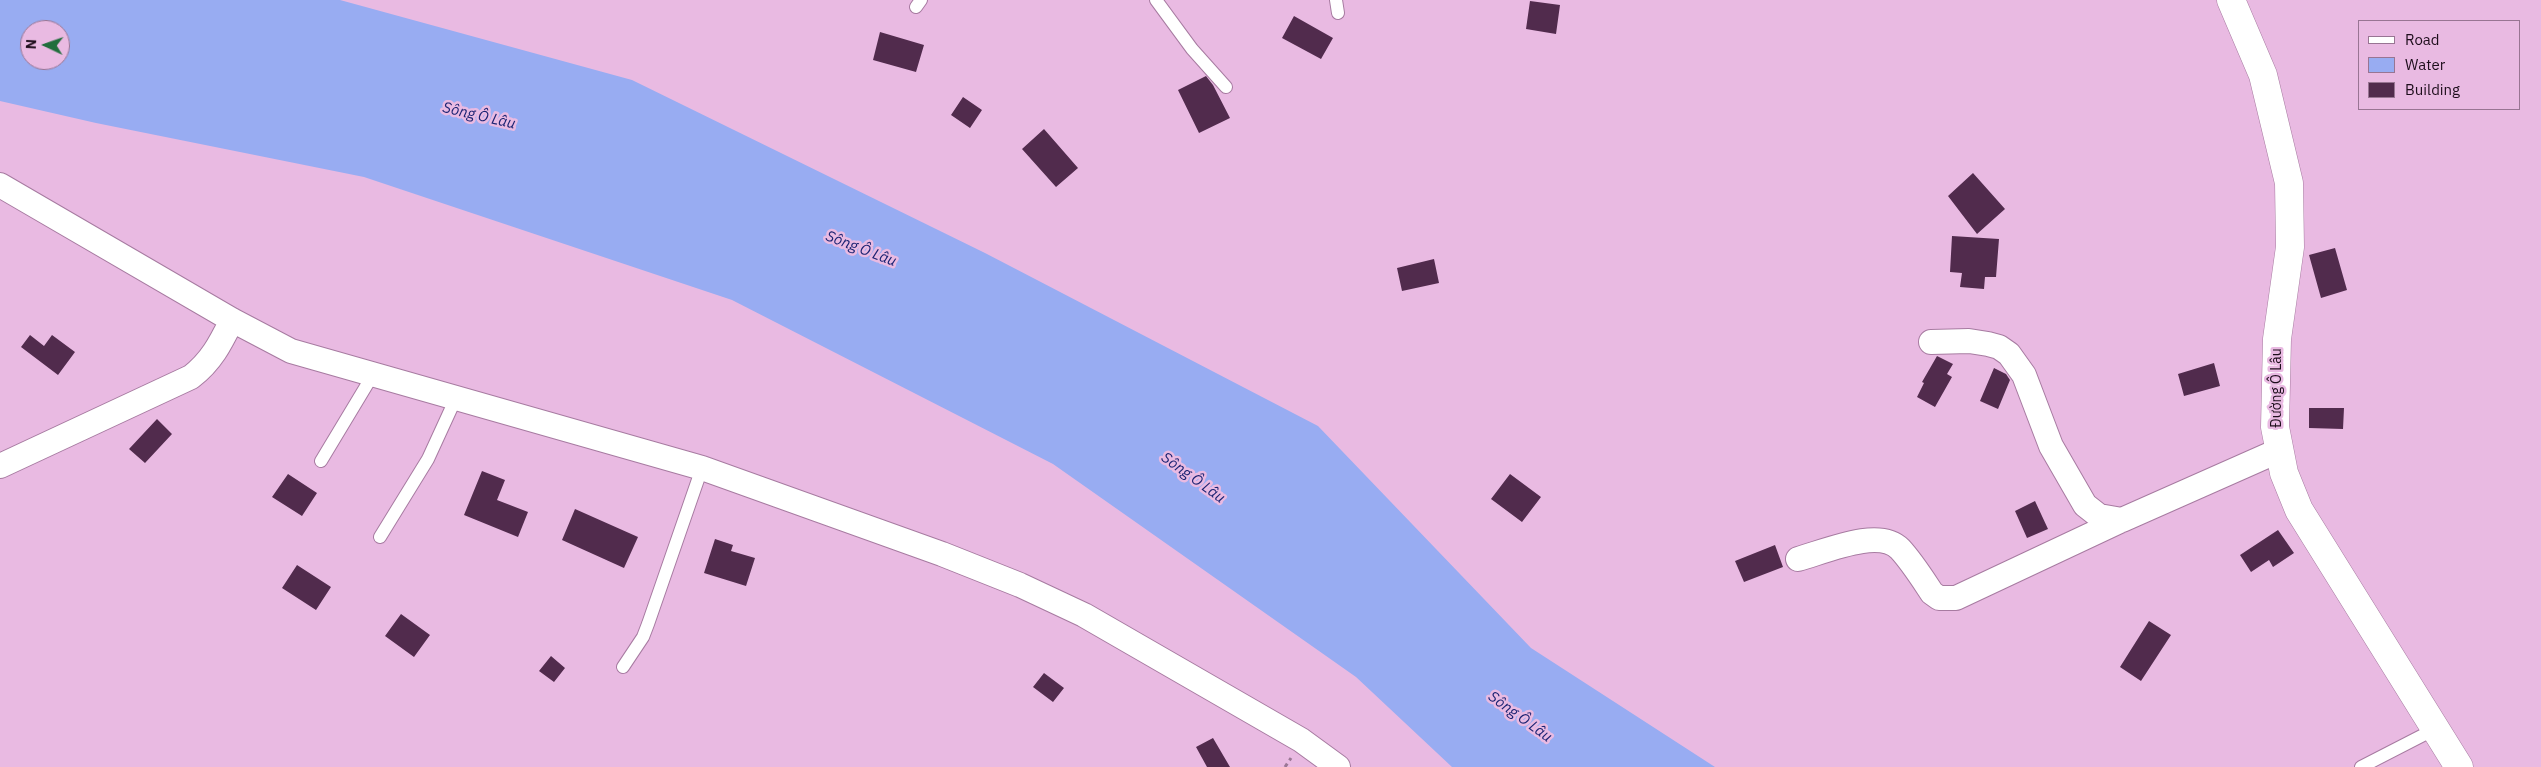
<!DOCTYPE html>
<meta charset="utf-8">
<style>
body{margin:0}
#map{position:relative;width:2541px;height:767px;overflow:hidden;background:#e9bae2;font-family:"IBM Plex Sans",sans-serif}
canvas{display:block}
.legend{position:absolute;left:2358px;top:20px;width:162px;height:90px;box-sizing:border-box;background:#e9bae2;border:1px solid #987593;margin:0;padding:6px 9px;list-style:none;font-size:15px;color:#1e0e1c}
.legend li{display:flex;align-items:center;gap:10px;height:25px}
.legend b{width:25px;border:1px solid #987593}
.north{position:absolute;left:20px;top:20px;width:50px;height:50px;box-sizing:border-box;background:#e9bae2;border:1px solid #987593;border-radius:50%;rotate:273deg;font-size:14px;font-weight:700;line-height:20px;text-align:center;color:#1e0e1c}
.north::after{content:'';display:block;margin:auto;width:18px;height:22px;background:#216e3d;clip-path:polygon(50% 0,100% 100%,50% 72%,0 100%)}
</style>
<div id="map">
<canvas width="2541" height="767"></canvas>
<ul class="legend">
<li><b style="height:6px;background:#fff"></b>Road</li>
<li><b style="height:14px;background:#98acf2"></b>Water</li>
<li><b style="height:14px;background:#512b4d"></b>Building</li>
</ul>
<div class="north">N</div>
</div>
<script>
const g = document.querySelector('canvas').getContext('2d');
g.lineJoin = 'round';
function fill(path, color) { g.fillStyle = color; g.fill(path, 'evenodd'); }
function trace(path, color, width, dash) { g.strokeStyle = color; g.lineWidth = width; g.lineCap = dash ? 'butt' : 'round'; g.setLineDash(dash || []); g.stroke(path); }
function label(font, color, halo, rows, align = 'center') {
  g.font = font + ' "IBM Plex Sans",sans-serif'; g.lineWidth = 5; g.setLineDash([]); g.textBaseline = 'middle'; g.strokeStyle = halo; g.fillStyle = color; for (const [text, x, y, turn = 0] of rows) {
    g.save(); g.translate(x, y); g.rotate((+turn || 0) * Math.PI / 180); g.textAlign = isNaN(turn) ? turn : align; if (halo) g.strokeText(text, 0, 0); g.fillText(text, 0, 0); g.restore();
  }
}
const water = new Path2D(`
 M0 0H340L632 80 985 253 1318 426 1531 648 1715 767H1452L1356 677 1053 464 732 300 364 177 96 123 0 101ZM30 30H60V60H30Z`);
const building = new Path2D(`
 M1530 1 1560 5 1556 34 1526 29Z
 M1294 16 1333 38 1321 59 1282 38Z
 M880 32 924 45 916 72 873 60Z
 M1206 76 1213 85 1230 118 1199 133 1178 90Z
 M963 97 982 110 970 128 951 115Z
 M1044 129 1078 168 1056 187 1022 149Z
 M1973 173 2005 209 1977 234 1948 196Z
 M1952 236 1999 239 1996 277H1985L1984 289 1960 287 1962 273 1950 272Z
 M2335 248 2347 290 2321 298 2309 255Z
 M1434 259 1439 283 1402 291 1397 268Z
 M30 335 44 346 52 335 75 352 58 375 21 347Z
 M1937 356 1953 364 1947 374 1952 377 1935 407 1917 397 1924 383 1922 382Z
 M2214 363 2220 386 2184 396 2178 374Z
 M1994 368 2006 374 2010 380 1998 409 1980 401Z
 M2309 408H2344L2343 429 2309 428Z
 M157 419 172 434 145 463 129 449Z
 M482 471 505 480 497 500 528 512 518 537 464 515Z
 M288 474 317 493 302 516 272 497Z
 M1510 474 1541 497 1522 522 1491 499Z
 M2035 501 2048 529 2027 538 2015 511Z
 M575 509 638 537 624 568 562 540Z
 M2278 530 2294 553 2273 567 2269 560 2251 572 2240 555Z
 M715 539 733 545 731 551 755 558 746 586 704 573Z
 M1775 545 1783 567 1744 582 1735 561Z
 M297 565 331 587 316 610 282 588Z
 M401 614 430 635 414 657 385 636Z
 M2149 621 2171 635 2141 681 2120 667Z
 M551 656 565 668 554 682 539 671Z
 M1044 673 1064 688 1053 702 1033 687Z
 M1213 738 1230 767H1207L1196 747Z`);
const path = new Path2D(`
 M1285 767 1291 758`);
const service = new Path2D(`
 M1156 0 1192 49 1226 87
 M1336 0 1338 13
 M916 7 921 0
 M321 461 374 373
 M380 537 428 459 456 398
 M623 667 643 637 648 624 702 468
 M2361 767 2435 729`);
const minor = new Path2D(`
 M0 185 232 320 291 351 702 468 942 554 1020 585 1084 615 1301 740 1338 767
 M1931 342 1969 341 1988 344 1999 347 2009 354 2024 375 2051 446 2085 505 2099 516 2122 520
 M0 466 191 377C212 361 221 342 232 320
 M1798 559C1824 552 1879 527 1900 549 1912 562 1922 578 1932 593L1939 598H1956L2122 520 2280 450`);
const secondary = new Path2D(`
 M2231 0 2263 75 2289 183 2290 247 2277 339 2275 427 2284 473 2299 510 2459 767`);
const streetNames = [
 ["Đường Ô Lâu",2277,388,-90]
];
const waterNames = [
 ["Sông Ô Lâu",479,116,13],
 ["Sông Ô Lâu",861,249,21],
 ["Sông Ô Lâu",1193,478,36],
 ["Sông Ô Lâu",1520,717,36]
];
fill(water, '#98acf2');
fill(building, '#512b4d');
trace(service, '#a77ba1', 14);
trace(minor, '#a77ba1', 26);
trace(secondary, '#a77ba1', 29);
trace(path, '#9a7795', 3, [4, 4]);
trace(service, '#fff', 12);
trace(minor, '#fff', 24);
trace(secondary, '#fff', 28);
label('14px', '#1e0e1c', '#e9bae2', streetNames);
label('italic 15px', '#1b2372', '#e9bae2', waterNames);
</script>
